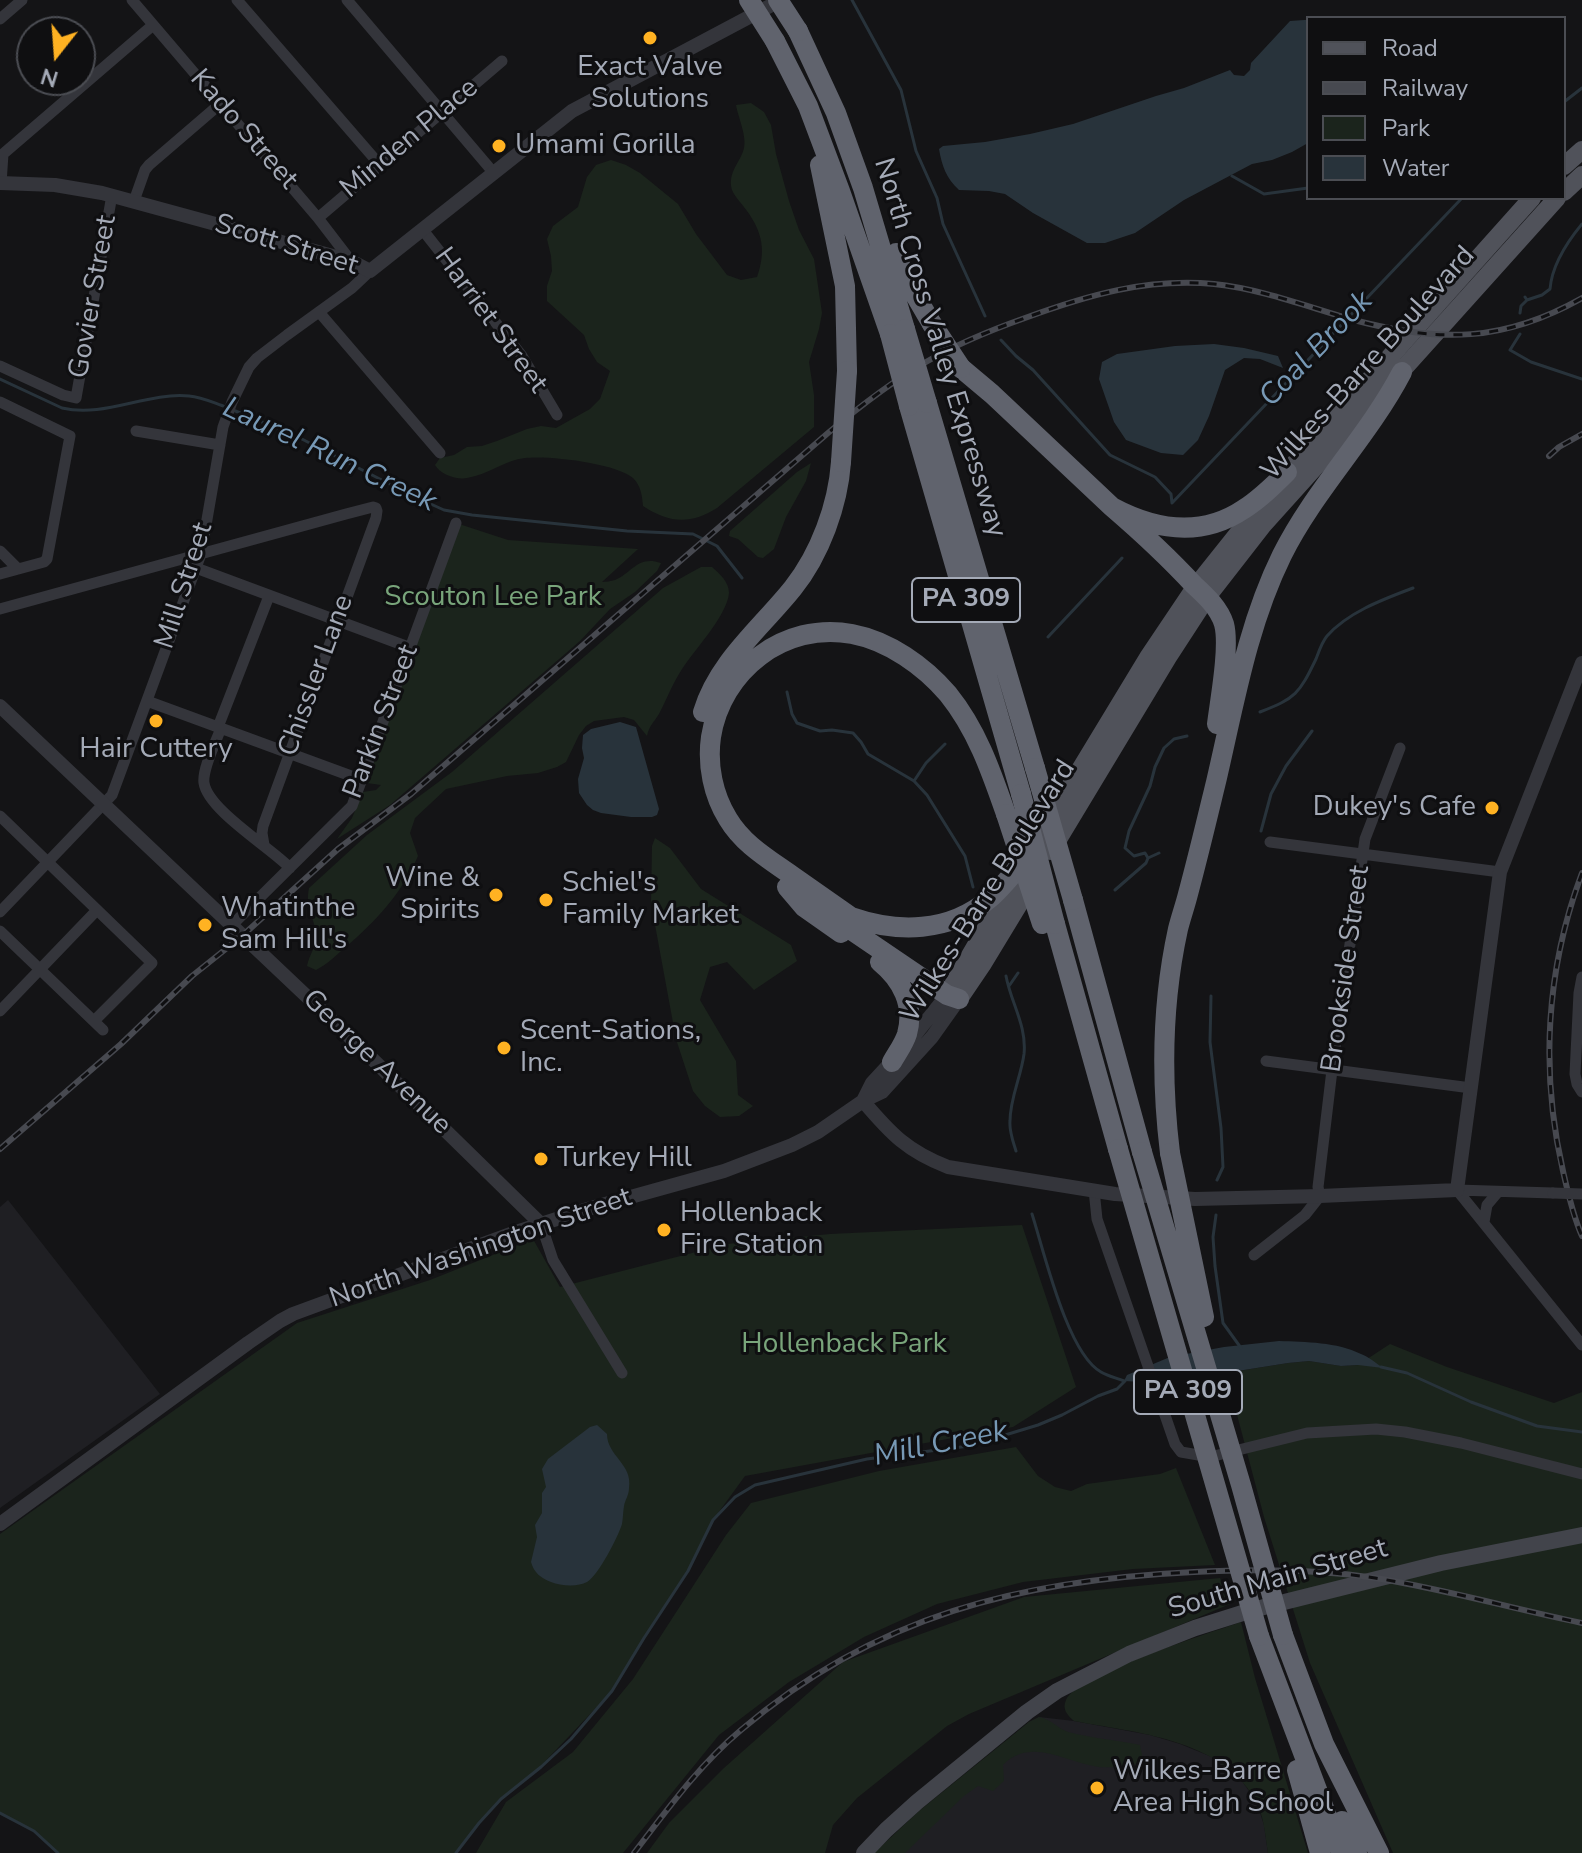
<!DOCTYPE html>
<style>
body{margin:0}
#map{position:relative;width:1582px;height:1853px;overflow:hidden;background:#141416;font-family:"Nunito Sans",sans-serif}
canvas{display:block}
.legend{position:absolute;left:1306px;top:16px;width:260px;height:184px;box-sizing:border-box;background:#0f0f11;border:2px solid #4b4d53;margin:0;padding:10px 14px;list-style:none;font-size:24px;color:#a4aab7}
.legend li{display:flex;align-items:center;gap:16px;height:40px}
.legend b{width:40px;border:2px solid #4b4d53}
.north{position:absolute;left:16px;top:16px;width:80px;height:80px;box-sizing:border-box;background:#0f0f11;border:2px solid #4b4d53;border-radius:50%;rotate:197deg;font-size:22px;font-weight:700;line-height:32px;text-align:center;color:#a4aab7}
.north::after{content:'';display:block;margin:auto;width:28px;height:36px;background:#ffb222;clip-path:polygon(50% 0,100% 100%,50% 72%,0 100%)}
</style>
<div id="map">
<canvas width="1582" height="1853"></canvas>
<ul class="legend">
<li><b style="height:10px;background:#50525a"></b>Road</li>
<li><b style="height:10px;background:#474950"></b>Railway</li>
<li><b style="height:22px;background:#1b241c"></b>Park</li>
<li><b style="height:22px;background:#28333b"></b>Water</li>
</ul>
<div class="north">N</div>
</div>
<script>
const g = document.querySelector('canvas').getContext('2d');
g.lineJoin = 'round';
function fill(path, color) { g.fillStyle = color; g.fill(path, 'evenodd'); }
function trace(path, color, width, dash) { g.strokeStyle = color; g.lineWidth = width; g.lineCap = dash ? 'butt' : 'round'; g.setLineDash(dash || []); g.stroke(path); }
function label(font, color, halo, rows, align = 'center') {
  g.font = font + ' "Nunito Sans",sans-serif'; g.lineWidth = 6; g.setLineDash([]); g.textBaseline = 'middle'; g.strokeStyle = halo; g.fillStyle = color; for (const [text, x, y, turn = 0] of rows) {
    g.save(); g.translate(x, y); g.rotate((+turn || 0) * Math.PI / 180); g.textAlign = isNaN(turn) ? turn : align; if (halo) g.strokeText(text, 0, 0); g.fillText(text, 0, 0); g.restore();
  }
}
const built = new Path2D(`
 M8 1200 160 1394 0 1508V1207Z
 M1039 1717 1074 1721 1150 1735 1180 1744 1212 1757 1237 1774 1256 1801 1264 1825 1268 1853H874L1029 1722Z`);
const green = new Path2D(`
 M751 103 764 112 771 125 776 154 789 201 799 230 814 259 822 313 819 329 809 362 814 395V427L717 508C690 525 669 523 643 506 642 495 641 486 633 478 616 463 547 455 525 458 505 460 487 475 467 478 456 480 440 474 435 465L440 458 454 455 467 447 482 446 497 441 527 429 541 426 556 428 590 409 600 399 610 371 597 362 589 349 584 335 547 301V286L552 271 551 256 547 239 553 226 578 207 587 177 596 165 611 160 626 165 640 173 678 204 696 234 727 275 741 280 757 277C766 252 763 233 747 211 743 205 735 197 732 190 727 172 741 162 744 148 747 136 738 117 736 105Z
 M811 463 806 481 786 517 774 549 763 558 758 557 738 539 729 536 730 531 797 472Z
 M456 523 508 540 638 549 602 582C605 582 612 581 615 580 633 572 638 555 661 563L657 571 635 592 610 609 580 641 390 805 337 839 352 818 363 792 376 790 381 785 367 783Z
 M701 567H712C720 574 729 582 729 593 727 617 691 653 679 674 671 687 666 701 659 714 654 722 649 726 647 736L634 720 624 717 594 721 586 726 579 735 566 762 557 767 538 773 507 776 446 789 415 818 410 833 418 856C402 893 376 921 347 946 336 955 328 964 316 970L307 966C309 955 317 946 316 934 314 916 305 908 309 888L367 835 452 772 663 588Z
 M655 838 670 848 701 889 791 945 797 961 754 990 727 962 710 967 700 1000 736 1061 738 1095 753 1106 739 1116 720 1117 705 1106 693 1091 676 1039 651 903 652 846Z
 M1022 1225 1076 1387 1013 1427 745 1476 713 1520 688 1571 612 1691 536 1771 500 1799 479 1823 456 1853H57L34 1831 0 1814V1534L297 1323 430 1280 533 1239 560 1287 727 1244 830 1234Z
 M1390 1344 1447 1367 1554 1403 1582 1392V1853H1393L1310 1663 1264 1517 1226 1373 1288 1363 1309 1361 1341 1366 1358 1365Z
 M1016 1447 1038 1476 1055 1487 1071 1491 1087 1484 1160 1474 1176 1468 1215 1565 1133 1569 1023 1582 937 1604 864 1637 789 1682 719 1735 623 1853H476L506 1802 573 1752 633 1679 726 1535 751 1503 879 1471Z
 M1220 1578 1230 1604 969 1714 947 1726 857 1798 833 1825 825 1853H647L669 1823 724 1768 843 1662 1024 1597Z
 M1241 1622 1255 1678 1308 1853H1268C1265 1835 1264 1815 1255 1799 1219 1738 1136 1733 1074 1721 1067 1715 1062 1709 1066 1700 1077 1674 1210 1633 1241 1622Z
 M1039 1717C1051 1719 1057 1728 1068 1732 1090 1738 1117 1740 1140 1745L1142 1755 1137 1764C1125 1766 1112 1768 1099 1767 1067 1763 1031 1736 1003 1765L1004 1781 993 1791 978 1786 964 1796 905 1853H874L919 1811 1029 1722Z`);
const water = new Path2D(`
 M1304 20H1308V143L1292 152 1272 160 1252 164 1184 200 1135 233 1105 243H1087L1033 213 1005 194 989 191 959 190C946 178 942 166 939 149L943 146 985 142 1030 134 1073 124 1156 96 1184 88 1230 70 1234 75 1244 76 1250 70 1251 63 1290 21Z
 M1214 344 1244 348 1278 356 1283 368 1260 359 1244 358 1225 370 1209 416 1198 440 1183 455 1161 453 1126 440 1114 422 1099 379 1102 362 1117 354 1175 346Z
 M620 722 636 727 659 809 657 815 652 817H631L601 813 593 810 587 805 579 793 578 779 584 758 582 748 583 735 591 729Z
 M1279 1341C1306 1342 1337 1342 1361 1354 1369 1357 1376 1363 1383 1368L1358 1365 1341 1366 1309 1361 1288 1363 1162 1383 1124 1381 1127 1375 1170 1357 1224 1347Z
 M597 1425 607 1434C607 1456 633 1464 629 1488 629 1495 625 1500 624 1506 623 1512 623 1518 622 1524 618 1537 598 1576 587 1582 578 1587 561 1586 551 1582 541 1578 534 1573 531 1562L537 1537 535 1525 542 1513V1493L546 1487 542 1469 548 1459 590 1427Z`);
const stream = new Path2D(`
 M852 0 901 90 916 151 937 198 943 224 985 316
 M1564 102 1582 88
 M1232 176 1264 194 1308 188
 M1527 300 1542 295 1550 289C1552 265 1568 241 1582 224
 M1520 313 1521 306 1527 300 1525 297
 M1520 334 1510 350 1531 362 1582 379
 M1001 340 1016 356 1033 370 1110 455 1155 477 1171 494 1172 503 1462 198
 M0 379 62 408C105 418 146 392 189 396 202 397 214 403 226 407
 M233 410 296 436 413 496 444 510 472 515 627 531 693 534 717 546 742 578
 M1048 637 1122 558
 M787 692 792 714 797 723 820 731 832 730 853 733 861 742 868 754 914 781 927 795 965 856 973 887
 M1260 712C1296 698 1299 694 1316 659 1319 651 1322 642 1327 636 1348 612 1384 599 1413 588
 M914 781 926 763 945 744
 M1261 831 1271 794 1286 766 1312 731
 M1148 858 1159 853
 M1115 890 1146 863 1148 858 1145 853 1134 856 1125 848 1129 831 1150 786 1155 767 1164 748 1174 739 1187 736
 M1006 976C1011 1003 1027 1026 1024 1054 1021 1077 1010 1098 1010 1121 1009 1131 1013 1141 1016 1151
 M1009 986 1018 973
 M1211 996 1210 1042 1221 1128 1223 1167 1217 1180
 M1032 1214C1044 1251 1067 1353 1101 1372 1107 1376 1117 1378 1124 1381
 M1216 1215 1213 1237 1215 1266 1223 1323 1241 1348
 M1381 1367 1407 1373 1471 1402 1537 1426 1582 1432
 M0 1813 34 1831 58 1853
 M456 1853 479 1823 501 1799 541 1767 571 1739 612 1691 644 1638 688 1571 713 1520 735 1497 755 1485 867 1459 969 1446 1038 1425 1062 1415 1098 1396 1117 1389 1125 1381`);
const minor = new Path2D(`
 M132 0 318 218 351 261
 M237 0 380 165
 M347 0 493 172
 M0 19 22 0
 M1 184 3 154 153 25
 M134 201 145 170 149 165 220 104
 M318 218 502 61
 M422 229 522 356 557 415
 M319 312 440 453
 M0 366 63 395 76 398 112 195
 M0 402 70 436 47 559 44 562 0 574
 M136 431 220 445
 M0 551 18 569
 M196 568 411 648
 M0 609 346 514 373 507 376 508 377 511 376 518 263 826 262 833 264 845
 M147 701 362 780
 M218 727 269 596
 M221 728C216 742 202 769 204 783 208 810 271 848 290 868
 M0 816 152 963 94 1021
 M1270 842 1500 872
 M0 912 112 795 201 554 223 427 232 402 249 367 257 358 287 335 352 288 370 271
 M231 926 352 806 456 523
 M0 931 103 1030
 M1582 977 1579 993 1575 1074 1577 1084 1582 1092
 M0 1011 97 910
 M1266 1061 1471 1088
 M1094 1190 1097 1219 1175 1444 1181 1452 1210 1457 1307 1433 1376 1429 1405 1432 1461 1443 1582 1474
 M1457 1190 1582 1345
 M1457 1190 1553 1193
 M1484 1222 1487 1205 1498 1192
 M541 1224 553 1260 622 1373
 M1254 1255 1305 1215 1320 1196 1318 1187 1332 1070 1365 839 1400 748`);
const tertiary = new Path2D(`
 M0 183 55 185 102 193 351 261 370 271 572 111 781 0
 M0 706 356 1043 541 1224
 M863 1101C891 1134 907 1151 948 1167L1115 1194 1195 1199 1320 1196 1457 1190 1500 872 1582 663
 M863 1101 872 1083 907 1045 947 995
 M0 1524 248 1343 280 1321 293 1314 513 1233 591 1208 724 1171 792 1145 818 1132 863 1101 882 1092 932 1037 959 999`);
const secondary = new Path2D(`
 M864 1853 886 1830 917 1802 1027 1712 1057 1691 1129 1654 1195 1628 1252 1610 1441 1563 1582 1535`);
const primary = new Path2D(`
 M1564 166 1582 150
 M1564 192 1582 175
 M1051 851 1168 657 1207 597 1263 525 1557 198
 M1029 854 1149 656 1196 586 1287 472 1532 198
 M947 995 1014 880
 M959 999 982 965 1036 876`);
const motorway = new Path2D(`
 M798 31 836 113 863 188 905 329
 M775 41 808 106 840 191 890 334
 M820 165 845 286 847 371
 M896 253 904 276 932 324
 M961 368 992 394 1112 507C1155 530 1201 538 1244 509 1260 499 1274 485 1287 472
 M927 403 1035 768
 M909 406 1021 794
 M1112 507C1141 532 1168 557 1194 585 1206 596 1219 608 1224 624 1230 646 1220 700 1217 724
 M703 712C718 662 761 628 793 588 820 554 838 505 841 462
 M1006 814C991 771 977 730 948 694 924 666 889 641 852 634 784 621 721 671 711 737 707 765 713 795 728 819 743 844 767 858 791 875 811 889 831 903 851 917 897 933 949 933 989 899 1003 887 1015 871 1027 857
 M787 887 804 907 841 933
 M1073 900 1142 1152
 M835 919 947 995 959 999
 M1055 924 1118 1149
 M880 962C902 980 915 1005 907 1034 904 1044 897 1053 892 1062
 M1170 1153C1161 1079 1162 1002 1178 929 1181 917 1185 906 1188 894 1198 857 1207 819 1216 782 1234 705 1247 626 1282 555 1315 489 1368 437 1402 372
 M1283 1635 1324 1744 1379 1853
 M1259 1636 1341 1853
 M1297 1770 1320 1853
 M1342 1821 1357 1853`);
const rail = new Path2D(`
 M1549 456 1559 447 1582 434
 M1582 873C1546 969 1540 1071 1563 1171 1568 1193 1573 1216 1582 1236
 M0 1149 121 1044 192 976 242 936 338 849 411 794 828 433C859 407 891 382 926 362 957 344 991 330 1025 318 1088 295 1146 278 1214 284 1262 289 1308 307 1354 320 1440 343 1504 342 1582 298
 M634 1853C667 1810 699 1765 741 1730 876 1615 1021 1580 1194 1572 1254 1569 1315 1569 1375 1578 1445 1589 1513 1609 1582 1623`);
const minorBridge = new Path2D(`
 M1553 1193 1582 1194`);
const motorwayBridge = new Path2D(`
 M749 0 775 41
 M778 0 798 31
 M932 324 961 368
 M905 329 927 403
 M890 334 909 406
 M841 462 847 371
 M1035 768 1073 900
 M1021 794 1055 924
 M1006 814 1042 924
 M1118 1149 1259 1636
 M1142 1152 1241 1485 1283 1635
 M1170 1153 1204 1317`);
const markers = [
 [650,38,8,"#ffb222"],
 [499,146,8,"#ffb222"],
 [156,721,8,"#ffb222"],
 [1492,808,8,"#ffb222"],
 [496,895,8,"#ffb222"],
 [546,900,8,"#ffb222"],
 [205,925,8,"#ffb222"],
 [504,1048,8,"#ffb222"],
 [541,1159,8,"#ffb222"],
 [664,1230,8,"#ffb222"],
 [1097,1788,8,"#ffb222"]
];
const shields = [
 [966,600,108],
 [1188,1392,108]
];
const shieldNames = [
 ["PA 309",966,600],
 ["PA 309",1188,1392]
];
const poiNames = [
 ["Exact Valve",650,68,"center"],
 ["Solutions",650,100,"center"],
 ["Umami Gorilla",515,146],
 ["Hair Cuttery",156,750,"center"],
 ["Dukey's Cafe",1476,808,"right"],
 ["Wine &",480,879,"right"],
 ["Spirits",480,911,"right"],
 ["Schiel's",562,884],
 ["Family Market",562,916],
 ["Whatinthe",221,909],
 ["Sam Hill's",221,941],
 ["Scent-Sations,",520,1032],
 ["Inc.",520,1064],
 ["Turkey Hill",557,1159],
 ["Hollenback",680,1214],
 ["Fire Station",680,1246],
 ["Wilkes-Barre",1113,1772],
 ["Area High School",1113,1804]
];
const streetNames = [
 ["Kado Street",243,130,49],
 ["Minden Place",410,139,-40],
 ["Scott Street",286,246,17],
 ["Govier Street",94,297,-80],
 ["Harriet Street",490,321,54],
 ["North Cross Valley Expressway",939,348,73],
 ["Wilkes-Barre Boulevard",1369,364,-48],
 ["Mill Street",185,586,-72],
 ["Chissler Lane",317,676,-70],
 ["Parkin Street",382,722,-69],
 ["Wilkes-Barre Boulevard",989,892,-58],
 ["Brookside Street",1347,969,-82],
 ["George Avenue",376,1063,44],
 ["North Washington Street",481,1249,-19],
 ["South Main Street",1278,1580,-16]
];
const parkNames = [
 ["Scouton Lee Park",493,598],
 ["Hollenback Park",844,1345]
];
const waterNames = [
 ["Coal Brook",1317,350,-46],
 ["Laurel Run Creek",329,456,25],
 ["Mill Creek",941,1445,-11]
];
fill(built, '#1f1f23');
fill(green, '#1b241c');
fill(water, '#28333b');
trace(stream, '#28333b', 3);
trace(minor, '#34353b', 11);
trace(tertiary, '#34353b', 14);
trace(secondary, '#42444b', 16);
trace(primary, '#50525a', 18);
trace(motorway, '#60636d', 20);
trace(rail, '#474950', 6);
trace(rail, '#0f0f11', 3, [9]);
trace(minorBridge, '#34353b', 11);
trace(motorwayBridge, '#60636d', 20);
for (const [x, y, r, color] of markers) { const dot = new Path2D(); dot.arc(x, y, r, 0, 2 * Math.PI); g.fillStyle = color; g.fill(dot); trace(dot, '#0f0f11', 3); }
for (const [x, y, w] of shields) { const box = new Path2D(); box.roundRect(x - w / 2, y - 22, w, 44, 6); g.fillStyle = '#0f0f11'; g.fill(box); trace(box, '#a4aab7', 2); }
label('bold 26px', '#a4aab7', null, shieldNames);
label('28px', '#a4aab7', '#0f0f11', poiNames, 'left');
label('28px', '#a4aab7', '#0f0f11', streetNames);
label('28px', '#79a57b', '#0f0f11', parkNames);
label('italic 30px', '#7799b6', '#0f0f11', waterNames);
</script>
